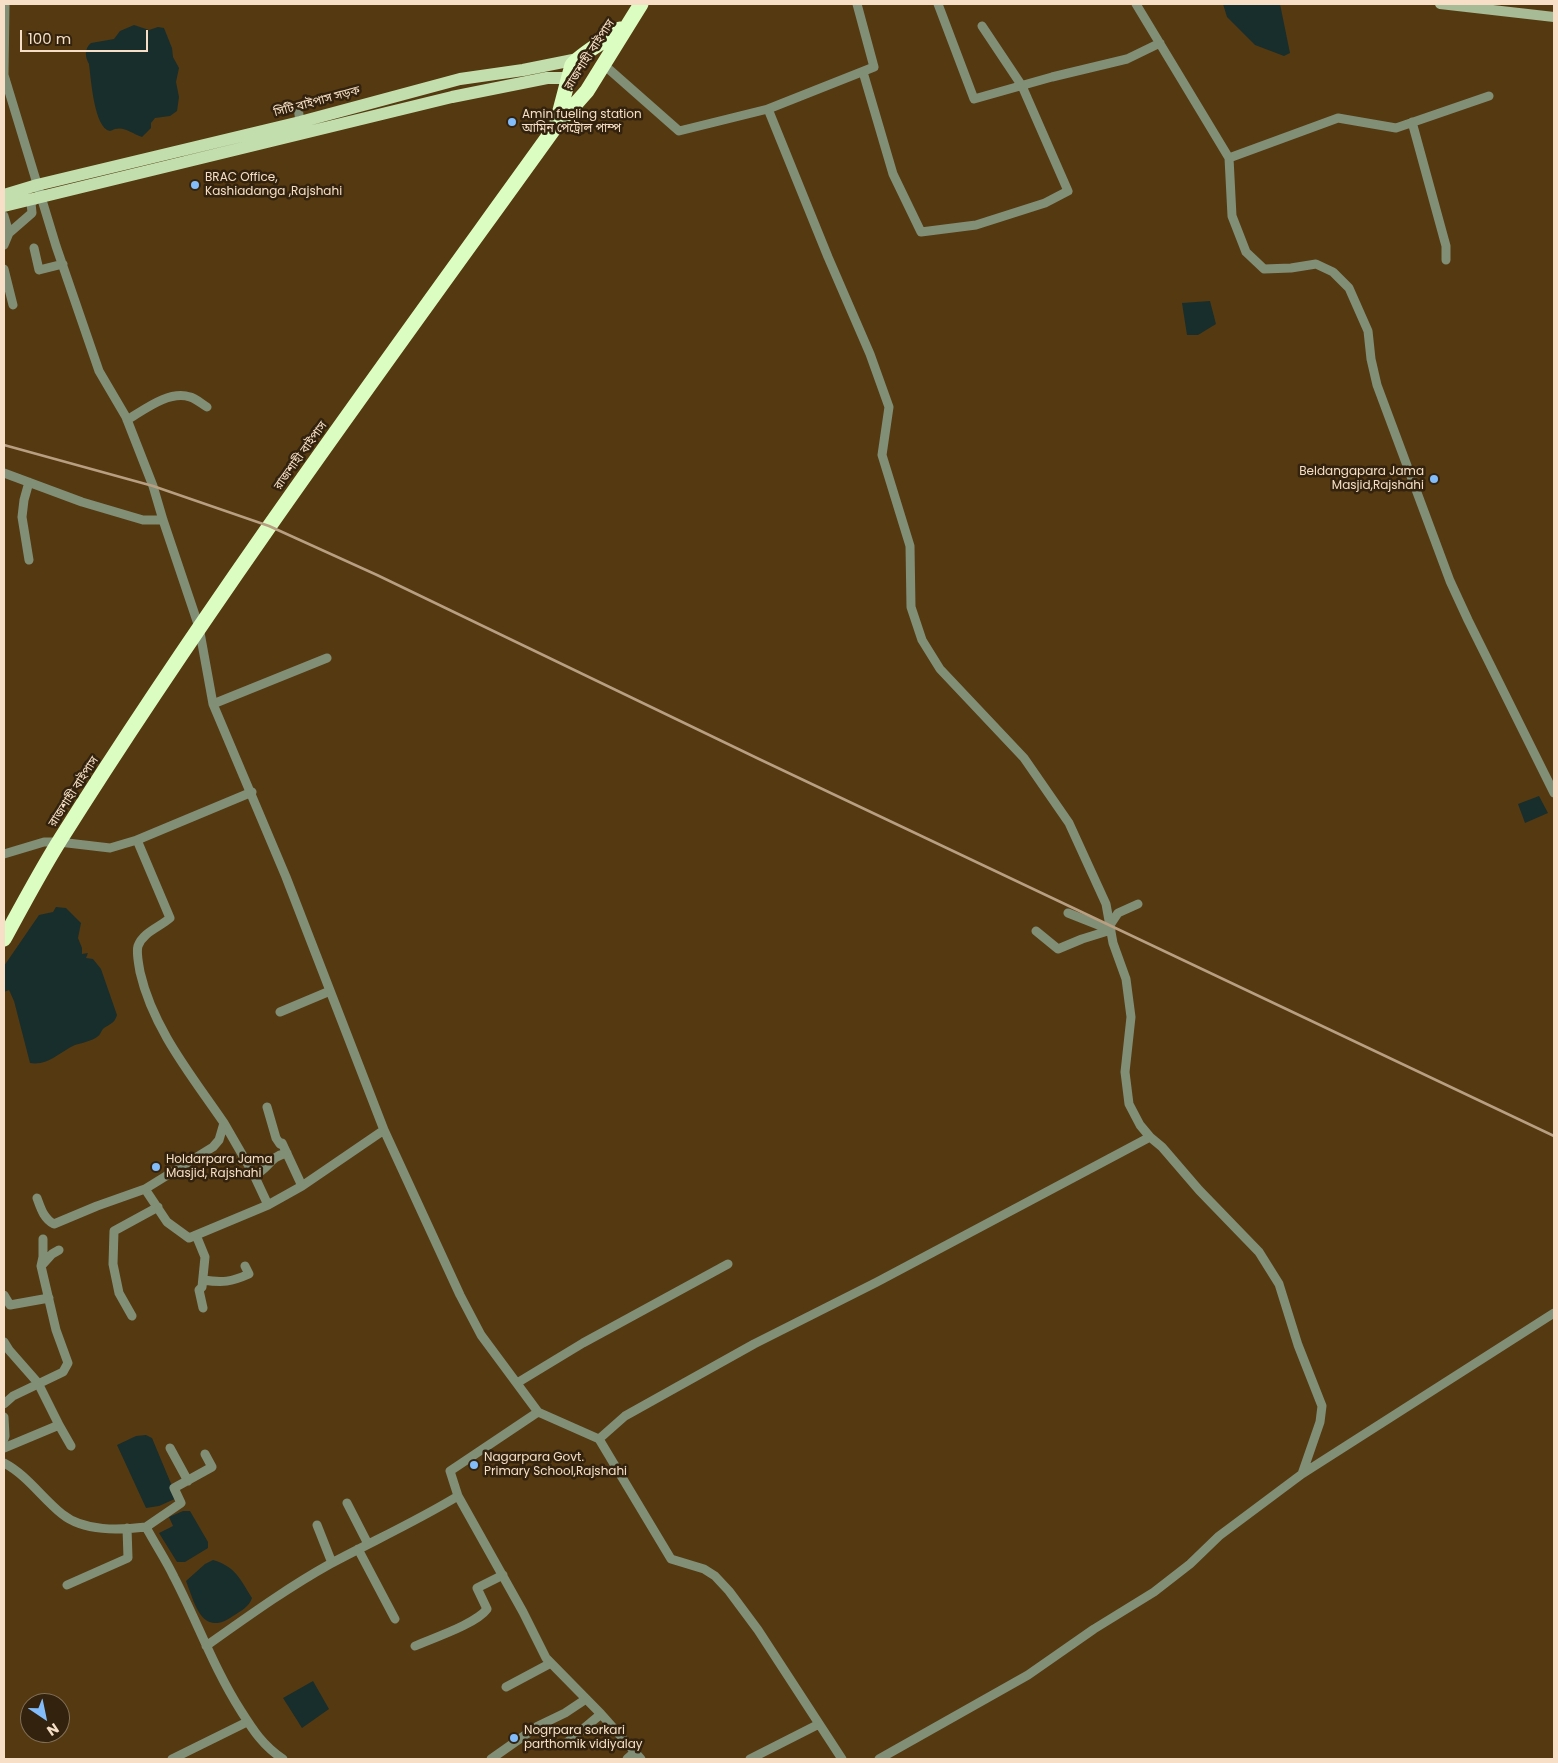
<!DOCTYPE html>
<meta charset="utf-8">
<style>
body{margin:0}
#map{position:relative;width:1558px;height:1763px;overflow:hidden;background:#553911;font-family:Poppins,sans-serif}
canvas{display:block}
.frame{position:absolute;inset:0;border:5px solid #f6dfc6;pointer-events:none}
.north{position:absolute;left:20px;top:1693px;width:50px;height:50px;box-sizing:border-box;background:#33220d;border:1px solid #816e57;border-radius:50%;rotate:146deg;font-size:14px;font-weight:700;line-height:20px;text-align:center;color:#f6dfc6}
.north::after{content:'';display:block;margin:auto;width:18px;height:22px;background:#83bcfb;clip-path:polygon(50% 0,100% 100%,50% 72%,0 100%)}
.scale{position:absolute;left:20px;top:30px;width:128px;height:22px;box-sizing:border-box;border:2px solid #f6dfc6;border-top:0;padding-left:6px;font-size:15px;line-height:18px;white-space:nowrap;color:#f6dfc6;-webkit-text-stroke:4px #33220d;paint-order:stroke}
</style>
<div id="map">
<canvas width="1558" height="1763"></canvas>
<div class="frame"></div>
<div class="north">N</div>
<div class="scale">100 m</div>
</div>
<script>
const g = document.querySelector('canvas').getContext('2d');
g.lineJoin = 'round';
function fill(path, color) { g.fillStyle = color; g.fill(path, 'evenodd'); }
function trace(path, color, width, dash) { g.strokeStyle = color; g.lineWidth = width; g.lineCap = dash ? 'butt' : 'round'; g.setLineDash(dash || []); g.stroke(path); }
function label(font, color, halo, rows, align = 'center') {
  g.font = font + ' Poppins,"Noto Sans Bengali",sans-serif'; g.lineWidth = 5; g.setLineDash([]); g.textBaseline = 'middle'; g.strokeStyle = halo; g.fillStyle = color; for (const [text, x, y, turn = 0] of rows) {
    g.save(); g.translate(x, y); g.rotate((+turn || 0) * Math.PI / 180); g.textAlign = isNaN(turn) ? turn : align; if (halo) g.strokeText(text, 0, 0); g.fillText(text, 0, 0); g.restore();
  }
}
const water = new Path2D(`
 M1223 4H1280L1290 53 1284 56 1255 45 1227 17Z
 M134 25 149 30 158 27 164 28 172 48 173 57 179 68 176 82 179 97 177 111 170 116 155 118 151 123V128L142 137C130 133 123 124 110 131 94 128 91 79 89 64 85 57 84 49 91 43L114 39 120 31Z
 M1210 301 1216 324 1198 335H1187L1182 303Z
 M1539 796 1548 813 1525 823 1518 804Z
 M56 907 66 908 81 923 78 938 82 948V954L88 953 86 958 93 959 101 969 117 1015C114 1024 111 1023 104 1028 101 1030 101 1035 97 1037 91 1041 82 1043 75 1045 60 1052 48 1066 30 1063L14 1001 9 990 4 992V966L39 915 53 912Z
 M146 1435 152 1438 177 1498 159 1506 146 1508 117 1445 136 1436Z
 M183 1511H190L208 1542V1548L185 1562H177L159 1533 173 1526 169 1517Z
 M213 1560C236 1567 240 1579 252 1598 249 1607 241 1611 233 1616 202 1638 195 1604 186 1581L205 1564Z
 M313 1681 329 1709 302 1728 283 1698Z`);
const street = new Path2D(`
 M5 4 4 75 56 246 99 371 126 417 153 486 163 520 199 627 213 704 286 877 384 1130 460 1295 481 1335 538 1412 599 1439 671 1559 704 1569 715 1576 729 1591 758 1630 842 1759
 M938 4 974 99 1052 77 1127 59 1160 43
 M1136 4 1229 158 1338 118 1396 128 1489 96
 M863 72 893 174 921 232 976 225 1045 203 1068 191 1022 86 982 26
 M298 107 300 122
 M768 109 874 67 857 4
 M1412 122 1446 246V260
 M1229 158 1232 216 1246 252 1264 269 1291 268 1316 264 1333 272 1349 288 1368 331 1371 359 1377 385 1450 581 1468 620 1554 793
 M4 216 9 233 4 245
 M4 234 9 233 32 213 31 203 39 197
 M34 248 39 270 63 264
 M4 269 13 305
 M127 420C144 410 169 390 190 397 195 398 202 404 207 407
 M4 473 82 502 143 520H163
 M29 482 24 500 22 517 29 560
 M213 704 327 658
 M137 840 170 918C160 927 143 932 138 946 136 953 139 965 140 972 153 1029 192 1076 224 1123L219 1140 213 1147 145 1189 167 1222 189 1238 268 1205 302 1186 384 1130
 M4 854 44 842H59L110 848 137 840 252 792
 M1068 913 1111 930
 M1110 925 1118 913 1138 904
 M1036 931 1058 949 1082 939 1111 930
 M280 1012 330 991
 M267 1107 276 1138 280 1144 282 1143 302 1186
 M224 1123 254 1175 268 1205
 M254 1175C270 1169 268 1157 287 1153
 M37 1198C41 1209 44 1219 54 1224L97 1206 145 1189
 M196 1235 205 1257 202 1287 199 1290 203 1308
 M43 1264 52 1254 59 1250
 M203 1280C223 1283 231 1282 249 1274L245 1266
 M4 1295 10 1305 49 1298
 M132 1316 119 1293 113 1264 114 1231 158 1207
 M4 1342 9 1350 38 1383 59 1425 4 1448
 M517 1383 583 1343 728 1264
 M4 1404 13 1396 63 1372 68 1363 56 1330 41 1266 43 1257V1239
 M4 1417 5 1436 4 1439
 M59 1425 71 1446
 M599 1439 625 1416 754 1344 877 1282 1150 1137 1140 1125 1129 1104 1125 1072 1131 1017 1126 979 1113 943 1106 904 1069 823 1024 758 940 669 922 640 911 607 910 546 882 455 889 407 870 354 828 257 768 109 679 131 603 64
 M170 1448 188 1481
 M4 1463C27 1475 42 1498 62 1514 84 1532 120 1530 146 1527 155 1544 166 1560 174 1577 197 1621 214 1669 241 1711 253 1730 263 1746 283 1759
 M1302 1474 1554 1313
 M458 1496 523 1612 546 1658 601 1714 641 1759
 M347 1503 368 1544
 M317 1525 332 1563
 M146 1527 181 1503 174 1488 212 1467 205 1454
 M358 1549 395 1619
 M67 1585 128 1558 127 1528
 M206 1646C247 1617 287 1588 330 1564 373 1541 417 1521 458 1496L450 1471 538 1412
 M415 1646C433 1638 476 1624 487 1609L477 1588 503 1575
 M506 1687 551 1663
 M564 1745 601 1714
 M172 1759 247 1722
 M491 1759 538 1726 565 1713 586 1699
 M627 1759 635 1752
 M750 1759 819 1724
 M879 1759 1028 1675 1094 1629 1154 1592 1190 1564 1219 1536 1302 1474 1320 1422 1322 1406 1298 1345 1279 1284 1259 1252 1199 1190 1162 1147 1150 1137`);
const secondary = new Path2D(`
 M1440 4 1554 17`);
const primary = new Path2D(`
 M4 195 37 185 300 122 460 79 523 70 578 59
 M4 206 452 97 547 78H568`);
const highway = new Path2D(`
 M557 122 572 65C583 52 606 41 620 29
 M4 939C22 906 40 872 60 840 214 595 387 361 556 126L587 91 641 4`);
const rail = new Path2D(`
 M4 445 153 486 269 526 377 575 759 759 1554 1136`);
const markers = [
 [512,122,5,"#83bcfb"],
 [195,185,5,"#83bcfb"],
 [1434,479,5,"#83bcfb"],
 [156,1167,5,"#83bcfb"],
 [474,1465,5,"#83bcfb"],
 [514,1738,5,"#83bcfb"]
];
const streetNames = [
 ["রাজশাহী বাইপাস",590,55,-57],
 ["সিটি বাইপাস সড়ক",317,102,-15],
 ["রাজশাহী বাইপাস",301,456,-54],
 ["রাজশাহী বাইপাস",74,792,-57]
];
const poiNames = [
 ["Amin fueling station",522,115],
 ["আমিন পেট্রোল পাম্প",522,129],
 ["BRAC Office,",205,178],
 ["Kashiadanga ,Rajshahi",205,192],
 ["Beldangapara Jama",1424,472,"right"],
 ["Masjid,Rajshahi",1424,486,"right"],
 ["Holdarpara Jama",166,1160],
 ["Masjid, Rajshahi",166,1174],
 ["Nagarpara Govt.",484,1458],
 ["Primary School,Rajshahi",484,1472],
 ["Nogrpara sorkari",524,1731],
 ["parthomik vidiyalay",524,1745]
];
fill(water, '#172e2d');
trace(street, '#818f77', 9);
trace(secondary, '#a6bb96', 10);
trace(primary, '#c2dead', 12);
trace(highway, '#dcfdc2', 15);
trace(rail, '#b89f81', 2.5);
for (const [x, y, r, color] of markers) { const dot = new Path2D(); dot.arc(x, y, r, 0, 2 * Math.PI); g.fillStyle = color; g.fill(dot); trace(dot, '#33220d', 2); }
label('12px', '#f6dfc6', '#33220d', streetNames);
label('12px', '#f6dfc6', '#33220d', poiNames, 'left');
</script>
